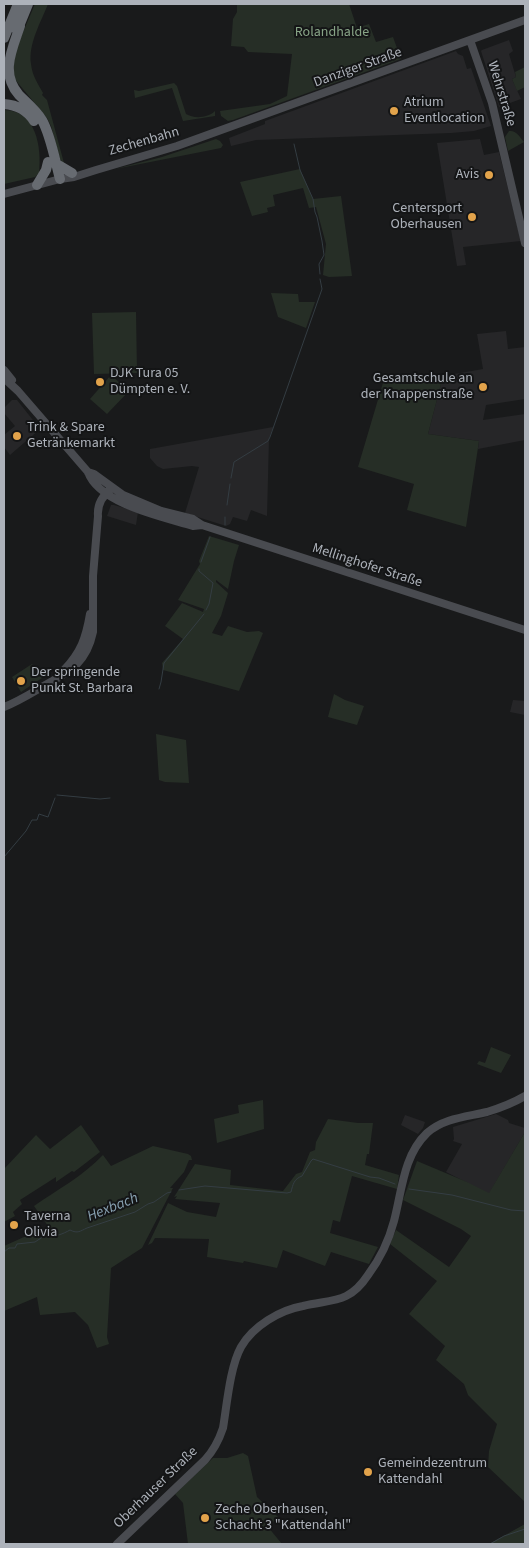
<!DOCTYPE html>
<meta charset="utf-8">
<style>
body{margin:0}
#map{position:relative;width:529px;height:1548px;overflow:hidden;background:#191a1b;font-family:"Source Sans 3",sans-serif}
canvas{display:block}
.frame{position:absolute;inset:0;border:5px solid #adb2ba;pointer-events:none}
</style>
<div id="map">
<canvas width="529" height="1548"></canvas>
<div class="frame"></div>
</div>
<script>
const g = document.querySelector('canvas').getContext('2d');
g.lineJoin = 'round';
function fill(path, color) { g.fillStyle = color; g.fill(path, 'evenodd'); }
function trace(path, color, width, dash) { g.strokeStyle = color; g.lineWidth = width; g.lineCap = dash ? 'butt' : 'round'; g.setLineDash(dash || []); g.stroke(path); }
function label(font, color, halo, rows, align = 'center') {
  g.font = font + ' "Source Sans 3",sans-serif'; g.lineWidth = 4; g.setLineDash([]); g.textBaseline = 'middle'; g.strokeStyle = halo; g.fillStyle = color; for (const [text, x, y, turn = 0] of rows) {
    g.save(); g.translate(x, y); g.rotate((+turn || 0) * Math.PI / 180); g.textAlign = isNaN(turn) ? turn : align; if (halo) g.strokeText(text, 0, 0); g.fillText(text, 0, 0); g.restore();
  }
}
const built = new Path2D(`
 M509 40 513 51 509 54 516 77 512 79 521 99 499 107 481 51 482 50Z
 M456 51 458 54 463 56 467 69 471 68 491 126 474 131 451 133 256 140 231 146 229 138 265 124V121Z
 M480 139 484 155 499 152 521 241 463 247 466 265 457 266 437 143Z
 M506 331 508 349 525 347V399L486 405 483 420 525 414V440L478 449 479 441 428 434 443 376 483 369 477 334Z
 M12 400H17L40 429 10 455 4 447V435L15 426 4 413V408Z
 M273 427 269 439 267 516 251 510 247 521 233 517 230 524 226 526 185 513 199 467 192 466 163 469 157 466 150 458V449Z
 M111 505H114L138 512 136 525 107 516Z
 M513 700 525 701V715L510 712Z
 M496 1114 508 1120 509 1123 525 1128V1132L489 1194 446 1172 462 1144 453 1141 454 1139 453 1127Z
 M405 1115 425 1122 423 1128 418 1134 401 1125Z`);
const green = new Path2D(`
 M35 4H48C41 22 28 44 31 64 32 75 38 84 43 93L42 95 47 100 64 163H63L60 159 51 126 47 118 13 77 15 51Z
 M237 4H349L357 28 369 24 376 42 393 37 401 59 233 120 228 121 221 116 220 111 270 104 287 96 292 54 248 52 244 47 231 46 233 19 237 12Z
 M525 67V87L517 91 512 79 516 77 515 72Z
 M174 83 177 86 186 114C194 119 208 118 215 111V116L183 121 172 88 135 98 134 90 139 91Z
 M4 110C36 110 42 147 39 173L35 177 4 184Z
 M509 131C516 130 520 137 524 142L508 151 505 137Z
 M216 139 220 141 223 145 221 148 115 169 162 157Z
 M300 169 313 199 341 196 352 276 329 277 323 275 326 244 316 207 309 208 303 188 273 195 275 206 267 208 268 212 252 216 240 182Z
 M271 293 298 294 299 302H315L306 328 278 317Z
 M136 312 137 373 94 374 92 313Z
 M111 375 129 391 107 414 90 399Z
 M385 376 409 382 443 376 428 434 479 441 466 527 407 510 414 484 358 467Z
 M209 536 239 545 234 561 228 589 216 580V582L228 593 221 616 212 633 222 636 228 626 247 632 259 631 263 633 239 691 163 670 162 663 183 639 165 626 182 603 203 612 204 609 178 600 200 564 199 561Z
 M32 664 42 678 21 692 12 677Z
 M334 694 345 700 364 706 357 725 328 717Z
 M156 734 186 740 189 783 165 782 159 780Z
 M491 1047 511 1055 501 1073 477 1064 479 1061 485 1063Z
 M263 1100 264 1129 217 1143 214 1119 239 1113 238 1105Z
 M328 1119 358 1123H373L369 1154H367L365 1165 399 1175 397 1189 352 1176 340 1222 333 1220 330 1233 378 1247 369 1264 331 1252 325 1266 283 1250 277 1268 244 1261 243 1263 207 1257 209 1239 155 1238 152 1243 148 1245 168 1203 187 1212 216 1217 220 1203 175 1199 177 1196 174 1197 195 1164 231 1170 230 1185 283 1191 296 1174 302 1172 310 1152 315 1150 316 1142Z
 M81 1125 100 1152 74 1172 72 1171 56 1182V1177L20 1200 22 1204 13 1212 15 1216 4 1222V1169L36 1135 50 1149Z
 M525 1132V1502L488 1467 489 1451 497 1424 468 1395 464 1384 436 1360 445 1346 409 1314 437 1281 390 1244 396 1230 449 1267 471 1236 461 1229 403 1200 417 1161 467 1182 489 1193Z
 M153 1146 188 1154 191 1156 192 1160H189L184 1172 170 1188H173L142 1248 111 1268 107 1337 109 1344 97 1348 88 1325 75 1312 40 1315 37 1297 4 1311V1246L24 1237H29C34 1231 42 1232 48 1226L34 1206C57 1190 83 1176 103 1155L111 1166Z
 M243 1453 248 1456 257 1497 278 1517 268 1527 282 1544H188L183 1503 175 1494 213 1458H227Z
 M525 1524V1544H489Z`);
const stream = new Path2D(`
 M294 144 300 170 313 199 315 212 317 217 322 241 324 255 319 264 320 274
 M231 478 234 462 268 441 270 437 322 289 320 279
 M227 505 230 484
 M225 525V517
 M201 562 210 537
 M199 569V571L213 583 209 604 206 610
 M159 689 161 682 164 663 204 614
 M57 795 100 799 110 798
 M4 857 26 831 32 820H37L39 814 48 817 55 798
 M409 1189 452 1195 511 1210 525 1211
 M179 1190 205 1186 287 1193 291 1192C293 1184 294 1179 302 1176L311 1161 313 1159 370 1177 379 1178 395 1184
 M4 1252 9 1248H15L17 1244 35 1242 44 1236C53 1238 63 1234 70 1230 78 1234 80 1231 87 1228L135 1212 148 1204 154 1202 167 1193 171 1192
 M490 1544 504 1536 525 1529`);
const secondary = new Path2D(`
 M470 40 492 103 525 243
 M4 194 60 179 74 177 96 170 177 146 525 20
 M4 370 12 380
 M4 378 18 391 88 472C99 504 164 517 193 526L202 525
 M88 472 94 474 123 495 161 511 193 519 202 525 525 630
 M64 670C81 652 86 638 90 614
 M4 707C17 702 30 694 42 687 68 672 86 665 93 632V576L98 516C97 505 103 495 112 488
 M117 1544 205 1460C214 1450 219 1440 223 1428 227 1404 230 1367 241 1347 253 1326 280 1310 303 1306 332 1299 349 1304 368 1275 380 1259 389 1240 394 1221 402 1191 403 1156 427 1133 444 1118 466 1117 487 1112 500 1108 513 1103 525 1096`);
const highway = new Path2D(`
 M20 26C12 50 0 73 19 95 27 103 36 110 42 120 51 136 55 161 60 179
 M17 31 28 4
 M4 38 18 4
 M4 104C17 105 27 110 34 121
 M55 163 72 173
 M37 185 46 170 48 162`);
const markers = [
 [394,111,5,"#e2a34b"],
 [489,175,5,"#e2a34b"],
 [472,217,5,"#e2a34b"],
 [100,382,5,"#e2a34b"],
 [483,387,5,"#e2a34b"],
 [17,436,5,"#e2a34b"],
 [21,681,5,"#e2a34b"],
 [14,1225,5,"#e2a34b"],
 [368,1472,5,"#e2a34b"],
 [205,1518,5,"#e2a34b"]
];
const parkNames = [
 ["Rolandhalde",332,33]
];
const streetNames = [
 ["Danziger Straße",358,68,-20],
 ["Wehrstraße",501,94,73],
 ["Zechenbahn",144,142,-16],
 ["Mellinghofer Straße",367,566,18],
 ["Oberhauser Straße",156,1488,-44]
];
const poiNames = [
 ["Atrium",404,103],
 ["Eventlocation",404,119],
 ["Avis",479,175,"right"],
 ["Centersport",462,209,"right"],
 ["Oberhausen",462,225,"right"],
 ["DJK Tura 05",110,374],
 ["Dümpten e. V.",110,390],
 ["Gesamtschule an",473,379,"right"],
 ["der Knappenstraße",473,395,"right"],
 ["Trink & Spare",27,428],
 ["Getränkemarkt",27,444],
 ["Der springende",31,673],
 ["Punkt St. Barbara",31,689],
 ["Taverna",24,1217],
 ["Olivia",24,1233],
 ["Gemeindezentrum",378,1464],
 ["Kattendahl",378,1480],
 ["Zeche Oberhausen,",215,1510],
 ["Schacht 3 \"Kattendahl\"",215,1526]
];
const waterNames = [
 ["Hexbach",113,1208,-22]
];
fill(built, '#262628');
fill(green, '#262e26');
trace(stream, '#343d43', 1);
trace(secondary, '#494b50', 8);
trace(highway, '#676b71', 10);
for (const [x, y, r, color] of markers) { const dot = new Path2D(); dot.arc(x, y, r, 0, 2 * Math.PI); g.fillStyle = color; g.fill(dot); trace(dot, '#141516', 2); }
label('14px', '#87a386', '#141516', parkNames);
label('14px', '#adb2ba', '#141516', streetNames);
label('14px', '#adb2ba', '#141516', poiNames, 'left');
label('italic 15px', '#88a1b1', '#141516', waterNames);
</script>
